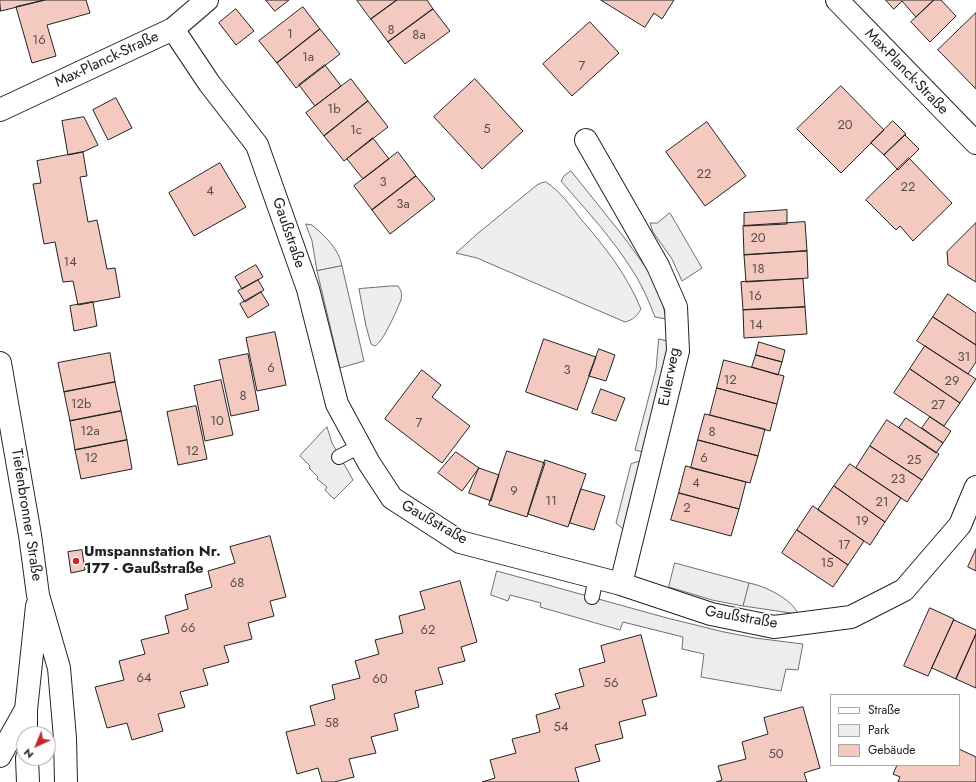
<!DOCTYPE html>
<meta charset="utf-8">
<style>
body{margin:0}
#map{position:relative;width:976px;height:782px;overflow:hidden;background:#fff;font-family:Jost,sans-serif}
canvas{display:block}
.legend{position:absolute;left:830px;top:694px;width:130px;height:72px;box-sizing:border-box;background:#fff;border:1px solid #a7a7a7;margin:0;padding:5px 7px;list-style:none;font-size:12px;color:#222}
.legend li{display:flex;align-items:center;gap:8px;height:20px}
.legend b{width:20px;border:1px solid #a7a7a7}
.north{position:absolute;left:16px;top:726px;width:40px;height:40px;box-sizing:border-box;background:#fff;border:1px solid #a7a7a7;border-radius:50%;rotate:224deg;font-size:11px;font-weight:700;line-height:16px;text-align:center;color:#222}
.north::after{content:'';display:block;margin:auto;width:14px;height:18px;background:#c62828;clip-path:polygon(50% 0,100% 100%,50% 72%,0 100%)}
</style>
<div id="map">
<canvas width="976" height="782"></canvas>
<ul class="legend">
<li><b style="height:5px;background:#fff"></b>Straße</li>
<li><b style="height:11px;background:#eee"></b>Park</li>
<li><b style="height:11px;background:#f3c9c0"></b>Gebäude</li>
</ul>
<div class="north">N</div>
</div>
<script>
const g = document.querySelector('canvas').getContext('2d');
g.lineJoin = 'round';
function fill(path, color) { g.fillStyle = color; g.fill(path, 'evenodd'); }
function trace(path, color, width, dash) { g.strokeStyle = color; g.lineWidth = width; g.lineCap = dash ? 'butt' : 'round'; g.setLineDash(dash || []); g.stroke(path); }
function label(font, color, halo, rows, align = 'center') {
  g.font = font + ' Jost,sans-serif'; g.lineWidth = 3; g.setLineDash([]); g.textBaseline = 'middle'; g.strokeStyle = halo; g.fillStyle = color; for (const [text, x, y, turn = 0] of rows) {
    g.save(); g.translate(x, y); g.rotate((+turn || 0) * Math.PI / 180); g.textAlign = isNaN(turn) ? turn : align; if (halo) g.strokeText(text, 0, 0); g.fillText(text, 0, 0); g.restore();
  }
}
const green = new Path2D(`
 M571 171 623 236 650 273 663 305 666 319 655 317C649 302 643 287 634 273 614 240 586 210 561 181L564 176Z
 M546 182C560 191 570 205 580 218 605 247 626 273 641 309 637 316 633 320 625 322L477 258 456 253 477 234 537 185 541 183Z
 M306 224 312 225C325 236 339 249 342 266L317 271 312 241Z
 M391 286H398C402 291 402 295 401 300 397 310 383 342 375 346L371 344 366 326 359 289Z
 M749 583C765 586 792 599 798 614L743 606Z`);
const parking = new Path2D(`
 M670 213 702 268 682 281 672 259 653 232 650 223H657Z
 M342 266 364 361 340 368 317 271Z
 M659 339 668 341 667 351 643 452 635 450 656 369Z
 M327 427 332 443 353 480 334 499 325 490 327 487 317 479 318 477 309 468 310 466 300 456Z
 M641 461 625 523 623 529 616 523 631 464Z
 M675 563 749 583 743 606 712 600 669 587Z
 M497 571 667 618 724 632 755 638 803 644 798 670 786 669 781 691 701 677 704 654 682 649 683 637 623 622 620 630 540 607 541 603 510 595 508 601 491 595Z`);
const building = new Path2D(`
 M0 0H45L1 11Z
 M45 0H86L90 13 47 25 56 56 32 63 16 7Z
 M266 0H289L275 11Z
 M357 0H397L371 19Z
 M397 0H427L433 9 388 42 371 19Z
 M601 0H674L662 19 654 13 645 27Z
 M886 0H934L916 17 902 1 894 9Z
 M934 0H941L956 16 930 42 911 22Z
 M303 7 320 29 277 63 259 41Z
 M236 9 254 31 236 45 219 23Z
 M433 9 450 31 405 64 388 42Z
 M976 13V89L938 50Z
 M590 22 619 53 572 96 543 64Z
 M320 29 340 54 296 88 277 63Z
 M325 65 341 86 315 106 299 85Z
 M351 79 368 101 324 136 306 113Z
 M475 79 523 131 482 169 434 117Z
 M841 86 884 130 841 173 797 129Z
 M116 98 132 128 108 140 93 110Z
 M368 101 388 127 344 161 324 136Z
 M84 117 98 145 83 152 68 155 62 121Z
 M893 121 906 134 884 155 871 143Z
 M707 122 746 176 705 206 666 152Z
 M905 135 919 149 898 170 884 155Z
 M373 138 389 159 363 179 347 159Z
 M83 152 87 176 80 177 88 222 97 220 107 269 115 268 120 297 78 305 73 281 63 282 55 242 44 244 33 184 41 183 37 161Z
 M398 152 416 176 372 210 354 186Z
 M909 158 952 203 913 241 900 226 896 230 866 200Z
 M220 163 246 207 194 236 169 193Z
 M416 176 435 199 390 234 372 210Z
 M787 210V224L744 226V213Z
 M805 222 807 251 744 255 743 226Z
 M976 223V282L948 265 947 252Z
 M807 251 808 278 746 282 744 255Z
 M256 265 263 277 242 289 235 277Z
 M803 279 805 307 743 310 741 282Z
 M258 280 264 290 245 302 238 291Z
 M261 292 269 305 248 318 240 304Z
 M948 294 976 313V345L933 317Z
 M93 302 97 326 74 331 70 306Z
 M805 307 807 334 744 338 743 310Z
 M933 317 976 345V362L968 374 917 341Z
 M275 332 286 385 257 391 246 338Z
 M544 339 596 357 577 410 526 392Z
 M759 342 785 350 782 362 756 355Z
 M925 346 976 379 960 403 910 369Z
 M599 349 615 355 606 381 589 376Z
 M110 353 115 382 64 392 58 363Z
 M248 354 259 410 231 416 219 360Z
 M756 355 782 362 778 375 752 367Z
 M724 360 784 376 777 404 717 388Z
 M910 369 960 403 944 426 894 393Z
 M422 370 441 385 432 397 470 426 442 463 385 419Z
 M221 380 233 435 205 441 194 386Z
 M115 382 121 411 70 421 64 392Z
 M717 388 777 404 770 431 710 415Z
 M601 389 625 398 616 421 592 413Z
 M196 406 207 459 178 465 167 412Z
 M121 411 127 440 75 450 70 421Z
 M705 414 765 429 758 456 698 440Z
 M930 417 951 431 943 443 922 428Z
 M906 418 943 443 936 453 899 428Z
 M887 420 939 454 922 480 870 446Z
 M127 440 132 469 81 479 75 450Z
 M698 440 758 456 750 483 691 468Z
 M870 446 922 480 907 502 856 468Z
 M507 451 545 463 527 517 489 505Z
 M456 452 479 468 462 491 438 473Z
 M545 460 586 474 568 527 528 514Z
 M850 464 901 498 885 522 834 486Z
 M686 466 746 482 739 509 679 493Z
 M479 468 499 475 491 501 469 493Z
 M834 486 885 522 870 545 818 510Z
 M581 489 605 496 594 530 570 523Z
 M679 493 739 509 731 536 671 520Z
 M813 506 864 541 848 565 797 530Z
 M797 530 848 565 833 587 782 553Z
 M270 536 286 597 270 601 274 616 248 623 252 639 224 646 229 662 203 669 208 685 180 692 185 707 158 714 163 731 132 740 127 723 107 728 95 687 124 680 119 661 145 654 141 640 169 633 165 616 188 609 185 595 212 587 208 571 235 563 230 547Z
 M976 549V571L968 567Z
 M82 550 85 570 71 573 68 552Z
 M460 581 477 642 461 647 465 661 438 668 443 684 415 691 419 707 394 714 398 730 371 737 376 753 349 759 354 777 334 782H322L318 768 297 774 286 732 315 725 310 706 335 699 332 685 360 678 355 661 379 654 375 640 403 633 399 616 425 609 420 592Z
 M930 608 954 619 928 676 904 666Z
 M954 620 976 630V634L956 679 932 668Z
 M976 634V688L956 679Z
 M641 635 657 696 642 700 646 715 619 722 623 738 595 745 600 761 575 768 579 782H482L495 778 490 760 516 753 512 739 540 732 536 715 560 708 555 694 584 686 579 669 605 662 601 646Z
 M803 707 820 768 804 773 807 782H716L722 780 718 766 746 759 742 742 768 734 764 718Z
 M959 749 976 757V782H898L900 777 893 774 897 765H959Z`);
const lane = new Path2D(`
 M339 457 360 446
 M592 597 596 577`);
const street = new Path2D(`
 M837 0 976 143
 M173 29 209 83 257 145 308 289 337 404 369 463 392 498 460 542 621 584 711 614 774 627 851 617 904 590 960 525 976 487
 M0 110 173 29 207 0
 M586 140 658 266 676 307 678 351 621 584`);
const secondary = new Path2D(`
 M0 363 30 535 38 595 59 668 65 738 66 782
 M26 734V710L37 606
 M0 756 25 711
 M27 758 28 782`);
const markers = [
 [76,561,4,"#c62828"]
];
const numberNames = [
 ["8",391,31],
 ["1",290,35],
 ["8a",419,36],
 ["16",39,41],
 ["1a",308,58],
 ["7",582,67],
 ["1b",334,110],
 ["20",845,126],
 ["5",487,130],
 ["1c",356,131],
 ["22",704,175],
 ["3",383,183],
 ["22",908,188],
 ["4",210,192],
 ["3a",403,205],
 ["20",758,239],
 ["14",70,263],
 ["18",758,270],
 ["16",755,297],
 ["14",756,326],
 ["31",964,358],
 ["6",271,369],
 ["3",567,371],
 ["12",730,381],
 ["29",952,382],
 ["8",243,397],
 ["12b",81,405],
 ["27",938,406],
 ["10",217,422],
 ["7",419,424],
 ["12a",90,432],
 ["8",712,433],
 ["12",192,452],
 ["12",91,459],
 ["6",704,459],
 ["25",914,461],
 ["23",898,480],
 ["4",696,484],
 ["9",514,492],
 ["11",551,502],
 ["21",882,503],
 ["2",687,509],
 ["19",862,522],
 ["17",844,546],
 ["15",827,564],
 ["68",237,584],
 ["66",188,629],
 ["62",428,631],
 ["64",144,679],
 ["60",380,680],
 ["56",611,684],
 ["58",332,724],
 ["54",561,728],
 ["50",776,755]
];
const streetNames = [
 ["Max-Planck-Straße",107,60,-25],
 ["Max-Planck-Straße",906,72,46],
 ["Gaußstraße",288,233,71],
 ["Eulerweg",670,377,-79],
 ["Tiefenbronner Straße",26,515,81],
 ["Gaußstraße",434,523,30],
 ["Gaußstraße",741,618,10]
];
const poiNames = [
 ["Umspannstation Nr.",84,552],
 ["177 - Gaußstraße",84,569]
];
fill(green, '#eee');
trace(green, '#6f6f6f', 1);
fill(parking, '#ededed');
trace(parking, '#6f6f6f', 1);
fill(building, '#f3c9c0');
trace(building, '#222', 1);
trace(lane, '#222', 16);
trace(street, '#222', 24);
trace(secondary, '#222', 24);
trace(lane, '#fff', 14);
trace(street, '#fff', 22);
trace(secondary, '#fff', 22);
for (const [x, y, r, color] of markers) { const dot = new Path2D(); dot.arc(x, y, r, 0, 2 * Math.PI); g.fillStyle = color; g.fill(dot); trace(dot, '#fff', 1.5); }
label('13px', '#564c4a', null, numberNames);
label('15px', '#222', '#fff', streetNames);
label('bold 15px', '#222', '#fff', poiNames, 'left');
</script>
